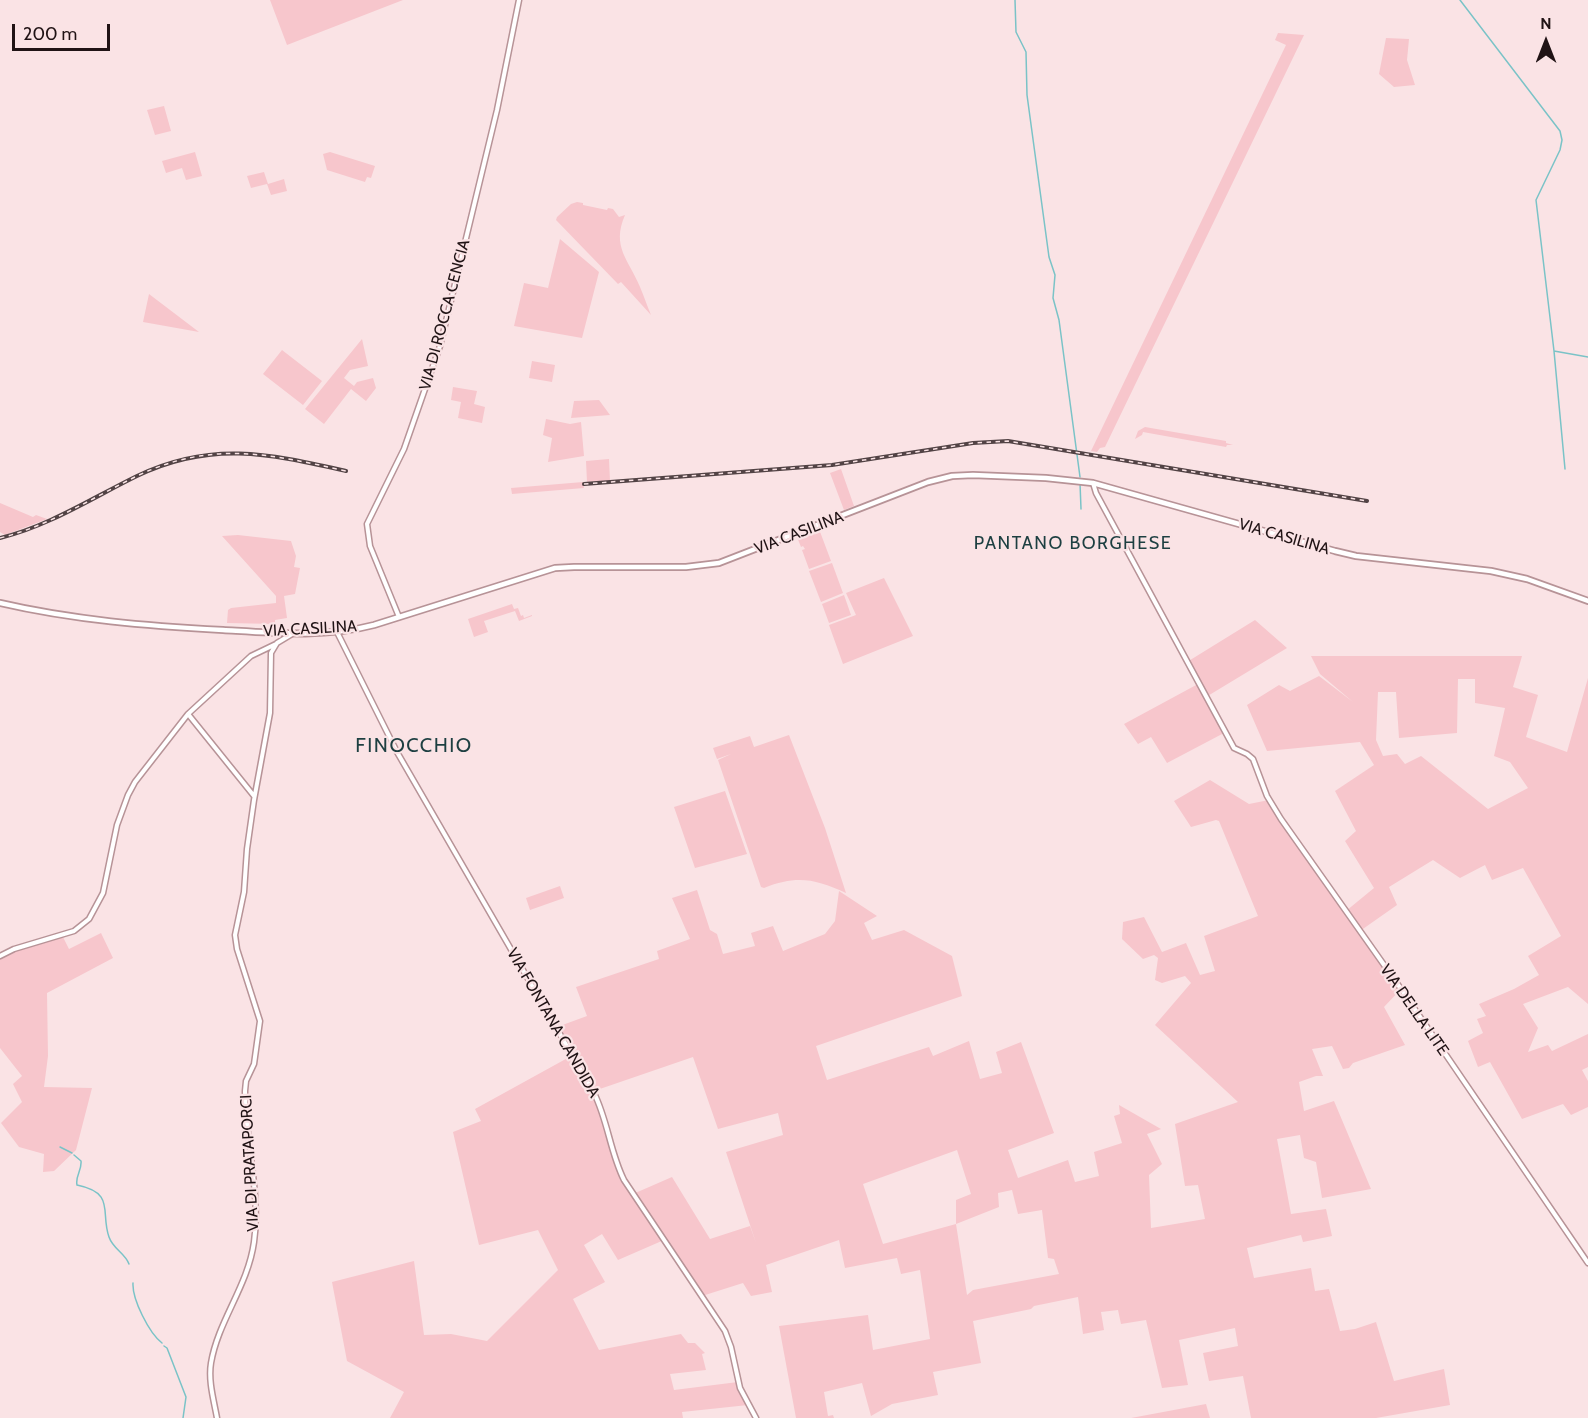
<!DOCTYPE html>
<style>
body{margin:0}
#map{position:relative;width:1588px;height:1418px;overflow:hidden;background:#fae3e5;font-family:Cabin,sans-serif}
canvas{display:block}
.north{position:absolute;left:1516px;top:12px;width:60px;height:60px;-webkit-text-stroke:4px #fae3e5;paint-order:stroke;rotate:0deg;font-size:16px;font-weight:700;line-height:24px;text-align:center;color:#201315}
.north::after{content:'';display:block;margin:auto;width:21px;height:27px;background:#201315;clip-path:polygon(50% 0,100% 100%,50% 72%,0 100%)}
.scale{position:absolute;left:12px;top:24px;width:98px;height:27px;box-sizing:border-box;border:3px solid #201315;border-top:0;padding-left:8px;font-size:18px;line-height:21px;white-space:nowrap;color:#201315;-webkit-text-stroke:4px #fae3e5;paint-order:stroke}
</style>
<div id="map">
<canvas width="1588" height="1418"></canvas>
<div class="north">N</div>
<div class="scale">200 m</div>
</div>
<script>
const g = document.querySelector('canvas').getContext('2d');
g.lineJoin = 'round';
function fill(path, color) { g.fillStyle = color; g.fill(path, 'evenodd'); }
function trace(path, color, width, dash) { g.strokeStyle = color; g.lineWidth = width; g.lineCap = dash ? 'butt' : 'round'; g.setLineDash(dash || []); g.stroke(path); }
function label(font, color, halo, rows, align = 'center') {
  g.font = font + ' Cabin,sans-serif'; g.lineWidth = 4.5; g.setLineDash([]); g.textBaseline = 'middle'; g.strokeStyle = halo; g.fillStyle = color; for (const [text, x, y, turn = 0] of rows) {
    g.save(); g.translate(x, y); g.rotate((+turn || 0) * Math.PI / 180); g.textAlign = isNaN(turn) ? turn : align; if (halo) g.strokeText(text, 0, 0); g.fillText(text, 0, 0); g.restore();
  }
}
const green = new Path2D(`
 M270 0H403L287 45Z
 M1278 33 1304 35 1105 447 1100 448 1097 452 1091 451 1286 45 1275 40Z
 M1386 38 1409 39 1407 60 1415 85 1394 87 1379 74Z
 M164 106 171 131 155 135 147 110Z
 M195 152 202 176 186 180 182 168 166 173 162 161Z
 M330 152 375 166 371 178 367 177 365 182 327 170 323 154Z
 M264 172 268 184 284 179 287 191 271 195 267 184 251 188 247 176Z
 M577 202 583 203V205L607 210 608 208 613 209 619 217 625 215C611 247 629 260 640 287 644 296 647 306 651 315L621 282 618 284 556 220 557 217 571 204Z
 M560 239 599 272 582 338 514 326 524 283 548 288Z
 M149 294 199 332 143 322Z
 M362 339 368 366 350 370 344 378 354 386 357 382 373 378 376 388 366 401 351 389 324 424 305 409Z
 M282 350 322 381 303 405 263 374Z
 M532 361 555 365 552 382 529 378Z
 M453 387 477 391 474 404 485 407 482 423 458 418 461 402 451 400Z
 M599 400 610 415 571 418 574 401Z
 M546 419 570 424 581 422 584 456 548 462 552 438 543 435Z
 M1145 427 1226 441V443L1233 445H1227L1226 447 1143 432 1142 435 1135 439 1138 431Z
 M609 459 610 481 587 482 586 461Z
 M841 469 854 506 844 510 830 473Z
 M583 482 584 488 512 494 511 488Z
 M0 503 33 517 36 515 47 519 5 535 0 532Z
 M819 529 831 561 809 569 802 550 805 549 803 546 801 547 797 537Z
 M238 535 291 541 296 556 294 567 300 568 295 594 284 596 287 618 275 620V624L227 623 228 610 231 608 276 603V596L222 536Z
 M832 563 843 593 821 602 809 571Z
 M884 578 913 636 843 664 829 625 856 615 846 593Z
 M844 595 851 615 829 623 822 604Z
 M512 604 514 609 518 608 521 616 523 615 524 618 532 615V616L519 621 515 611 484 621 488 632 474 637 468 619Z
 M1255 620 1287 648 1206 697 1224 733 1167 763 1151 737 1138 744 1124 724 1198 684 1187 662Z
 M1311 656H1522L1513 687 1538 695 1526 737 1567 752 1588 678V1004L1568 987 1523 1004 1538 1028 1528 1052 1548 1045 1552 1051 1588 1034V1067L1582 1070 1588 1081V1107L1571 1115 1563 1104 1522 1119 1490 1062 1478 1067 1468 1041 1483 1033 1477 1019 1486 1016 1479 1004 1514 989 1539 975 1528 956 1561 936 1523 868 1492 880 1485 865 1460 878 1433 860 1389 887 1397 905 1360 931 1401 989 1384 1007 1405 1045 1353 1063 1349 1068 1343 1069 1332 1046 1312 1049 1323 1076H1316L1299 1082 1304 1111 1334 1101 1371 1189 1322 1198 1316 1162 1304 1158 1300 1135 1277 1139 1291 1214 1326 1209 1332 1236 1303 1242 1301 1235 1247 1248 1254 1278 1311 1268 1315 1291 1329 1289 1340 1331 1355 1329 1376 1322 1394 1381 1444 1369 1450 1405 1376 1418H1251L1243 1376 1209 1381 1203 1353 1238 1346 1235 1328 1179 1340 1188 1385 1162 1388 1146 1320 1121 1324 1118 1310 1101 1312 1104 1330 1083 1334 1078 1297 1034 1306 1031 1309 973 1321 981 1363 933 1372 938 1395 892 1404 871 1416 862 1383 824 1392 828 1416 833 1415 834 1418H796L779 1326 868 1315 873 1350 930 1339 920 1270 901 1274 897 1258 845 1268 839 1240 766 1265 772 1292 751 1296 743 1283 702 1296 664 1240 618 1260 602 1234 584 1245 605 1282 573 1299 599 1350 681 1334 688 1343H695L705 1353 702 1354 706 1370 670 1374 674 1390 738 1382 748 1405 682 1412 683 1418H390L404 1392 347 1361 332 1282 414 1261 424 1335 451 1334 487 1341 558 1270 538 1230 479 1245 453 1132 481 1121 475 1109 573 1055 557 1027 587 1016 576 987 659 959 657 951 690 939 672 898 697 890 710 930 717 934 723 954 755 946 751 933 773 926 783 951 825 934 835 921 839 891 877 916 864 923 872 940 904 930 952 956 962 996 816 1046 827 1080 929 1047 933 1056 969 1041 980 1079 1002 1073 996 1052 1021 1042 1054 1133 1008 1150 1018 1178 1068 1160 1075 1182 1099 1176 1094 1152 1122 1143 1114 1116 1120 1114 1119 1105 1161 1129 1147 1134 1162 1164 1149 1175 1151 1228 1205 1219 1198 1185 1185 1186 1175 1124 1238 1102 1155 1025 1191 983 1185 976 1162 983 1155 980 1158 958 1154 955 1143 959 1122 939 1123 922 1144 917 1162 952 1186 943 1200 975 1215 971 1204 936 1258 916 1219 821 1216 820 1191 827 1174 801 1210 780 1249 804 1269 800 1346 911 1374 888 1345 841 1356 831 1335 791 1374 765 1360 742 1267 751 1247 705 1279 685 1290 691 1319 676 1353 702 1320 674ZM1458 679H1475V703L1505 708 1494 756 1510 762 1528 788 1488 809 1421 756 1405 764 1397 754 1383 756 1376 740 1378 692H1396L1399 738 1457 733ZM693 1057 718 1129 778 1113 783 1135 726 1152 756 1243 750 1226 710 1239 672 1177 633 1194 619 1169 594 1091ZM957 1150 971 1194 956 1200V1224L883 1244 863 1184ZM1012 1190 1018 1214 1042 1210 1048 1258 1054 1259 1059 1274 973 1290 967 1295 956 1224 999 1207 998 1193Z
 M789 735 825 828 846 893C815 879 797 875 764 888L761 887 718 760 731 754 717 759 713 748 750 736 754 747Z
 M725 791 747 854 695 868 674 807Z
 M560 886 564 898 530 910 526 898Z
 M101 933 113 958 47 993 48 1056 44 1087 92 1088 76 1150 54 1171 43 1172 44 1154 19 1147 1 1123 22 1102 13 1084 22 1076 0 1048V956L62 935 69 949Z
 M1206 1404 1210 1418H1131Z`);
const stream = new Path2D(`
 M1015 0 1016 32 1026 52 1027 95 1049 257 1055 275 1053 298 1059 320 1080 477
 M1460 0 1560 131 1562 140 1560 150 1536 200 1554 351 1565 469
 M1554 351 1588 357
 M1080 483 1081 509
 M60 1147 72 1153
 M74 1155 81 1161C82 1171 75 1176 77 1185 116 1193 100 1212 109 1237 113 1249 125 1253 129 1264
 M133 1283C132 1299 149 1333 162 1343
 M164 1346 167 1348 186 1397 183 1418`);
const tertiary = new Path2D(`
 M1093 483 1096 493 1234 748 1247 754 1253 759 1267 796 1281 819 1401 989 1588 1263
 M188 714 254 796
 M0 956 14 949 74 931 89 919 103 893 117 825 128 795 135 782 188 714 251 656 276 644
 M217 1418C214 1401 208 1381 211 1363 218 1321 248 1286 254 1242 261 1195 245 1138 245 1091L246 1081 254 1064 260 1021 237 949 235 935 244 892 247 849 254 800 270 713 271 653 277 643 292 634`);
const secondary = new Path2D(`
 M399 617 370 546 367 524 404 449 440 346 497 110 519 0
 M337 632 397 752 594 1093C608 1121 610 1152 624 1180L725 1331 731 1347 740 1388 756 1418`);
const primary = new Path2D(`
 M0 603C73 620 148 626 223 630 272 633 325 638 374 625L555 568 574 567H686L719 563 928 482 952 476 973 475 1046 478 1093 483 1335 551 1356 556 1491 571 1527 579 1588 601`);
const rail = new Path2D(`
 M584 484 832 465 973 443 1008 441 1367 501
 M0 538C49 526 92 498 137 476 212 440 270 454 346 471`);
const streetNames = [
 ["VIA DI ROCCA CENCIA",445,315,-75],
 ["VIA CASILINA",799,533,-21],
 ["VIA CASILINA",1284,537,16],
 ["VIA CASILINA",310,629,-3],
 ["VIA DELLA LITE",1414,1010,55],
 ["VIA FONTANA CANDIDA",553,1023,60],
 ["VIA DI PRATAPORCI",250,1163,-93]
];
const neighbourhoodNames = [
 ["PANTANO BORGHESE",1073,544]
];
const quarterNames = [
 ["FINOCCHIO",414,746]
];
fill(green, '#f7c6cc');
trace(stream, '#7ac3c7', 1.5);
trace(tertiary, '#b79397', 7);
trace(secondary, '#b79397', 7);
trace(primary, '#b79397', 8);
trace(tertiary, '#fff', 4);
trace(secondary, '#fff', 4);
trace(primary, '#fff', 4.5);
trace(rail, '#524345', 4);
trace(rail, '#fae3e5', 1.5, [4.5]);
label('16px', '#201315', '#fae3e5', streetNames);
g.letterSpacing = '1.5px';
label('18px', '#1d3f41', '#fae3e5', neighbourhoodNames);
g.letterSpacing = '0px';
g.letterSpacing = '1.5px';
label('20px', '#1d3f41', '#fae3e5', quarterNames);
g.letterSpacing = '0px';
</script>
